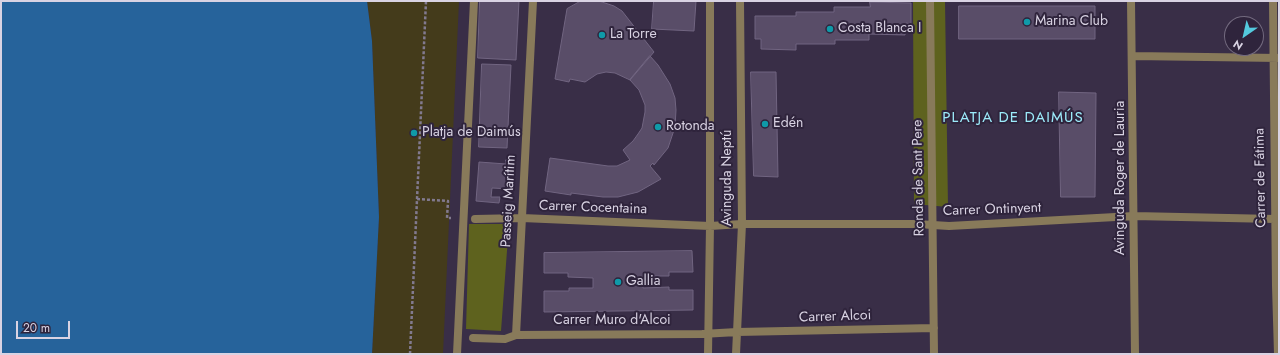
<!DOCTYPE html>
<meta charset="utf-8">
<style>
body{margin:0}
#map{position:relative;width:1280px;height:355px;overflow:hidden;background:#392e47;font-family:Jost,sans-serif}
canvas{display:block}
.frame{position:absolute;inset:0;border:2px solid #d9d3e3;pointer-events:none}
.north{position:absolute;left:1224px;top:16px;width:40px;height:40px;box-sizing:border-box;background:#2f243c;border:1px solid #736a7f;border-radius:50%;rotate:214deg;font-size:11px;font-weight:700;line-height:16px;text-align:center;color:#d9d3e3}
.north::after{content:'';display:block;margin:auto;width:14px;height:18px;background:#54cade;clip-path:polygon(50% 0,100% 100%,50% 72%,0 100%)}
.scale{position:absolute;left:16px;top:321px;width:54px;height:18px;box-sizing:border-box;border:2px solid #d9d3e3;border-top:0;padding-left:5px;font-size:12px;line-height:14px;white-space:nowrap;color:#d9d3e3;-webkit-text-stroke:3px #2f243c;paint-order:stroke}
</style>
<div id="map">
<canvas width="1280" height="355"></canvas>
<div class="frame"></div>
<div class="north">N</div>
<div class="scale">20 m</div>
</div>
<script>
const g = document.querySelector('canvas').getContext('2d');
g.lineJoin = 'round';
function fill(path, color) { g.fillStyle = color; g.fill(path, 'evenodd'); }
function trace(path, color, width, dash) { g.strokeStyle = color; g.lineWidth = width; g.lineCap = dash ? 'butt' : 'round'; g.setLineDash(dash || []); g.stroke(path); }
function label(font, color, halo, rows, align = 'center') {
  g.font = font + ' Jost,sans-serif'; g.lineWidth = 4; g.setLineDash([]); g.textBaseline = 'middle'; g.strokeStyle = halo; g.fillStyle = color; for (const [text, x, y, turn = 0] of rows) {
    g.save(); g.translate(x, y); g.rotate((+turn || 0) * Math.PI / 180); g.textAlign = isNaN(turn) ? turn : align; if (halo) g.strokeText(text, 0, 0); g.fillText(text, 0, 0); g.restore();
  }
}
const green = new Path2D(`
 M913 1H945L948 207 914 204Z
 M469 224H509L501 331 466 329Z`);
const sand = new Path2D(`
 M367 1H459L443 354H372L379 217 372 41Z`);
const water = new Path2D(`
 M1 1H367L372 41 379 217 372 354H1Z`);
const building = new Path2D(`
 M480 1H519L516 60 478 58Z
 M581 1H599L614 6 622 11 654 52 630 80 615 73 606 72 597 74 585 82 570 79 569 82 555 79 567 9Z
 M654 1H696L694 31 652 29Z
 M870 2 911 3V24L906 23 905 35 869 34V40H835V44H796V50L761 49V39H755V16H796V12H834V7H870Z
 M959 6H1095V39H959Z
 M650 56 658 65 670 84 675 98 676 110 675 127 668 148 654 165 653 163 650 166 661 179 638 192 618 197H603L571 193V195L545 191 550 158 608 166H617L630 160 623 150 633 141 638 134 642 128 645 112V105L639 90 630 80Z
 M482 64 511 65 507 148 479 147Z
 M751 72H776L778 177 754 176Z
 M1059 92 1096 93 1095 197H1061Z
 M506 160H512L510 189 492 188 491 197H500L499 203 476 201 479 162 506 164Z
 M692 251 693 272H669V276H643V288L669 287V290H693V310L544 312V291H569V288H593V278L568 277V273H544V253Z`);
const path = new Path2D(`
 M417 199 448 201 447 218H451
 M410 354 426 1`);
const street = new Path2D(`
 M930 1 934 354
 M1131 1 1135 354
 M1273 1 1276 286 1278 354
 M1133 56 1279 58
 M475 219 522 218 710 226 742 224H917L949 226 1134 216 1275 219
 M516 335 702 334 737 332 934 328
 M473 338 505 339 516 335 533 1
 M457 354 474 1
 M708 354 710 226V1
 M736 354 742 224 740 1`);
const markers = [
 [1027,22,4,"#0f9aa8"],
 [830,29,4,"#0f9aa8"],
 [602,35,4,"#0f9aa8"],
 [765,124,4,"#0f9aa8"],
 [658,127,4,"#0f9aa8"],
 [414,133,4,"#0f9aa8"],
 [618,282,4,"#0f9aa8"]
];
const poiNames = [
 ["Marina Club",1035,22],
 ["Costa Blanca I",838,29],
 ["La Torre",610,35],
 ["Edén",773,124],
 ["Rotonda",666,127],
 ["Platja de Daimús",422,133],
 ["Gallia",626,282]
];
const streetNames = [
 ["Avinguda Neptú",728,178,-90],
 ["Ronda de Sant Pere",919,178,-91],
 ["Avinguda Roger de Lauria",1121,178,-90],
 ["Carrer de Fátima",1261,178,-91],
 ["Passeig Marítim",509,201,-87],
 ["Carrer Cocentaina",593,208,2],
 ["Carrer Ontinyent",992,210,-2],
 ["Carrer Alcoi",835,317,-2],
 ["Carrer Muro d'Alcoi",612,321]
];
const neighbourhoodNames = [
 ["PLATJA DE DAIMÚS",1013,118]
];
fill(green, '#5e621e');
fill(sand, '#443b1b');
fill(water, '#26639b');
fill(building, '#594d68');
trace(building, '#716581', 1);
trace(path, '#827a8f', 2.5, [3, 2]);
trace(street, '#887a5a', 8);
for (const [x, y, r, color] of markers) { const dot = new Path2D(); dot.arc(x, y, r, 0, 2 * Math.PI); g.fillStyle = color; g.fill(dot); trace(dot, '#2f243c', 1.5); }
label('14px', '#d9d3e3', '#2f243c', poiNames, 'left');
label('14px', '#d9d3e3', '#2f243c', streetNames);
g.letterSpacing = '1px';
label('15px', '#9cebfa', '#2f243c', neighbourhoodNames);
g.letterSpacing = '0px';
</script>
